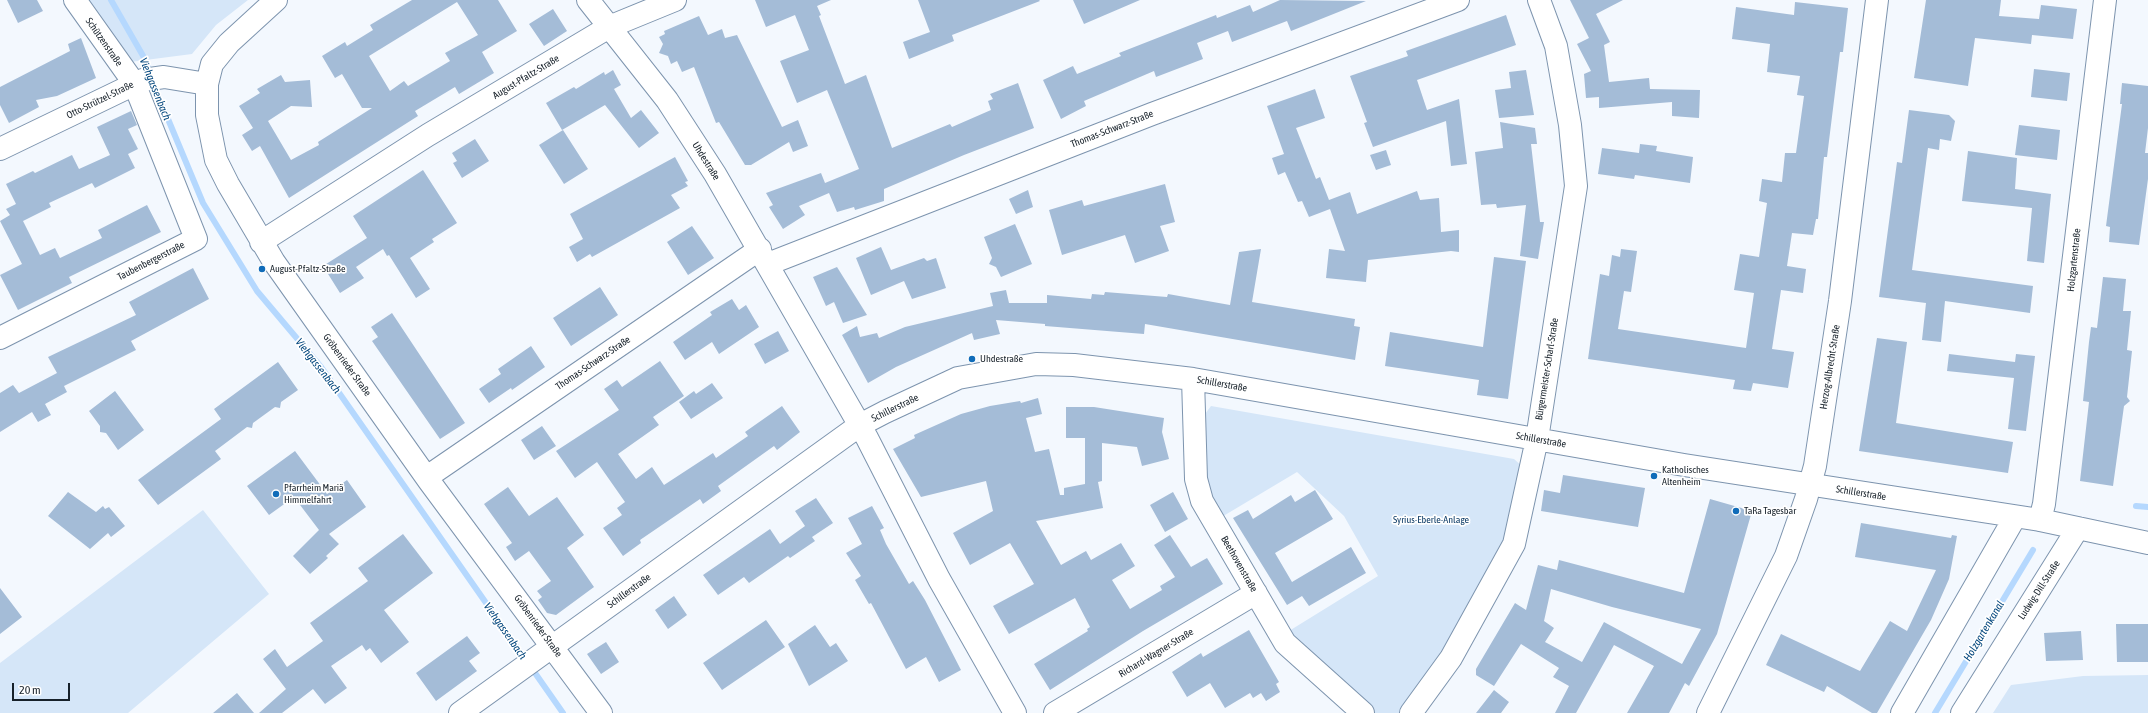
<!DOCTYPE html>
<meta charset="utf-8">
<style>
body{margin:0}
#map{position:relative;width:2148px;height:713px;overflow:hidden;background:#f3f8fe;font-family:"Asap Condensed",sans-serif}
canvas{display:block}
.scale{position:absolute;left:12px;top:683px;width:58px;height:18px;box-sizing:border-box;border:2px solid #17212a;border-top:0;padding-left:5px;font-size:12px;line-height:14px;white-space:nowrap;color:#17212a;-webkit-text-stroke:3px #fff;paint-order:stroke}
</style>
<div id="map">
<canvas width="2148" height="713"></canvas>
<div class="scale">20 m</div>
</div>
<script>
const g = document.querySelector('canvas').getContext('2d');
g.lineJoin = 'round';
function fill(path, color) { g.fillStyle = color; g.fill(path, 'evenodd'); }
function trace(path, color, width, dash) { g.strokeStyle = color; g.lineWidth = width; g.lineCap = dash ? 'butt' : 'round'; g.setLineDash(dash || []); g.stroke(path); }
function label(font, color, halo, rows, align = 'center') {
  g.font = font + ' "Asap Condensed",sans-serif'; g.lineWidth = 3.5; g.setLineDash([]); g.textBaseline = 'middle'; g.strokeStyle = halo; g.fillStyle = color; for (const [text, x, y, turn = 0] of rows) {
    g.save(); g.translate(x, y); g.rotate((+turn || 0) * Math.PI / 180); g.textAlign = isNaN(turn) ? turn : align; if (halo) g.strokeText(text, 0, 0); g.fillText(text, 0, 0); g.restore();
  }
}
const green = new Path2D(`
 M88 0H248L216 25 192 54 130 62Z
 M1211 406 1514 459 1523 467 1505 539 1444 652 1402 713H1374L1289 631 1378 576 1344 516 1297 472 1220 518 1207 486 1205 414Z
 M203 510 269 594 128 713H0V663Z
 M2148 675V713H1993L2011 685 2083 676Z`);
const stream = new Path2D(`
 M111 0 146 61 150 75
 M153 83 203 203 257 291 321 367 563 713
 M2136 506 2148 507
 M1935 713 2033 550`);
const building = new Path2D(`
 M7 0H37L43 11 18 23Z
 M412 0H498L517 31 482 52 494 73 459 94 455 87 415 111 418 116 289 198 260 146 252 151 242 135 253 128 239 106 260 93 257 89 281 75 285 82 310 80 312 107 291 106 268 121 291 160 319 145 318 142 372 108H362L342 74 335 78 322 56 345 42 347 46 373 30 370 25ZM457 2 478 35 445 53 450 61 408 86 404 81 390 91 369 56Z
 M755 0H831L817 6 821 15 819 16 845 84 866 75 892 148 950 124 952 127 991 110 988 101 993 99 990 94 1018 83 1034 128 964 155 884 189V201L855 210 854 207 837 212 829 193 799 206 805 215 783 229 769 207 773 205 766 193 821 173 825 183 859 169 827 90 797 103 780 61 809 50 795 15 766 27Z
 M918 0H1039L1040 1 952 35 954 41 909 59 903 42 930 32Z
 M1073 0H1140L1084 24Z
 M1280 0 1366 1 1291 31 1287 21 1232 42 1228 31 1197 43 1203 59 1156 77 1154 71 1084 101 1086 106 1061 119 1043 80 1073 66 1077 74 1121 56 1119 53 1216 15 1217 18 1250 5 1253 12Z
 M1570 0H1623L1596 14 1610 42 1604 45 1609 82 1649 78 1650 89 1700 90 1699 118 1672 116V102L1599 108V97L1586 98 1584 74 1591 71 1577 44 1589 38Z
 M1926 0H2001L1999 16 2039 19 2041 5 2077 9 2073 39 2032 35 2031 44 1975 38 1968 86 1914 78Z
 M1795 2 1848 8 1843 52H1840L1827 157H1824L1818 219H1816L1813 235 1792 233 1787 266 1806 269 1803 293 1781 290 1772 349 1794 352 1788 388 1753 383 1751 391 1733 389 1735 380 1588 359 1600 274 1609 276 1612 255 1620 257 1621 249 1637 251 1631 292 1624 291 1618 329 1746 348 1754 293 1734 290 1740 254 1759 257 1767 203 1759 201 1762 179 1782 182 1785 153H1796L1804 96 1797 95 1800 76 1767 72 1770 44 1732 39 1736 7 1794 15Z
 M553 9 567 31 544 46 529 24Z
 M1506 15 1516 45 1417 80 1427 110 1459 99 1467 164 1451 166 1446 121 1373 147 1364 123 1367 122 1350 76 1408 56 1406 51Z
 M699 16 708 35 722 29 725 38 737 35 782 127 798 120 808 146 793 152 789 142 751 165H745L719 122 716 123 694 67 682 72 677 61 671 64 668 56 659 53 663 44 659 37 665 34 664 31Z
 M81 38 96 78 57 96 36 100 39 107 9 123 0 105V87L70 51 68 44Z
 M2034 69 2070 73 2067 101 2031 97Z
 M613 70 621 85 614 89 631 118 641 110 659 133 639 148 605 105 562 130 546 103 574 87 576 89 604 72 605 75Z
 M1526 70 1534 115 1499 118 1495 90 1511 88 1509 72Z
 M2122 83 2148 86V128L2145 153H2148V179L2139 245 2109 242 2110 227 2106 226 2122 104H2120Z
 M1315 89 1325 118 1296 128 1316 179 1320 177 1329 200 1350 192 1357 214 1417 191 1420 200 1439 198 1441 232 1459 230V252L1451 251 1368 260 1366 282 1326 278 1329 249 1345 251 1330 209 1309 217 1302 201 1298 202 1285 172 1278 175 1272 158 1284 154 1267 106Z
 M1909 110 1949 115 1955 121 1951 141 1940 139 1939 150 1928 148 1912 270 2033 286 2030 313 1945 301 1941 342 1922 340 1926 303 1879 297 1897 162 1902 163Z
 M131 111 137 125 128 129 138 149 128 154 135 168 95 188 92 183 49 203 51 207 23 221 40 255 55 248 60 258 102 238 98 230 147 205 161 232 69 277 72 283 18 310 0 275 22 264 0 221 10 215 6 209 16 204 6 184 33 171 35 173 72 155 79 169 110 155 97 127Z
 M1500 122 1535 128 1537 144H1531L1540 222H1544L1538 259 1520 256 1526 205 1497 208 1496 204 1481 205 1475 152 1503 148Z
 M2019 125 2060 130 2057 160 2015 155Z
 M563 130 588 169 564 184 539 145Z
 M475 139 489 161 462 178 453 163 457 161 452 153Z
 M1640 144 1657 146 1656 151 1693 157 1690 183 1635 175 1634 179 1598 174 1602 148 1639 153Z
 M1386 150 1391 165 1376 170 1370 155Z
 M1968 151 2017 158 2015 189 2051 194 2044 263 2027 261 2032 208 1962 201Z
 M675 157 688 181 685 182 688 186 671 195 680 208 592 257 590 254 577 262 569 247 583 239 570 214Z
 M423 170 457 223 432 239 434 242 410 258 430 289 416 298 389 255 387 256 383 249 356 267 364 278 340 293 323 266 367 238 353 216Z
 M1165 184 1175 222 1160 226 1169 251 1135 263 1125 235 1062 255 1049 210 1082 200 1084 206Z
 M1028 190 1033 207 1016 214 1009 199Z
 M1015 224 1032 264 1001 277 996 267 989 264 992 258 984 237Z
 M692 226 714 258 688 275 667 242Z
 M881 247 891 270 924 258 927 261 936 258 946 288 912 299 904 281 871 295 856 258Z
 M1261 249 1252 302 1355 319 1354 326 1360 327 1355 360 1145 324 1144 334 1045 326V324L996 320 1000 334 974 340 972 333 896 367 868 383 842 335 857 326 860 337 877 333 879 338 905 327 993 306 990 293 1006 290 1009 303H1047V295L1091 299 1092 294 1104 295 1105 292 1167 297 1168 294 1230 305 1239 252Z
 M1494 257 1526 261 1508 399 1477 395 1479 380 1385 366 1390 332 1483 347Z
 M837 267 867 315 843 323 834 302 826 306 813 277Z
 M193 268 209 299 131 341 136 350 64 386 67 392 45 404 51 415 38 422 32 412 0 432V393L13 385 19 393 57 373 48 357 136 315 129 302Z
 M2103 277 2126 279 2123 311H2131L2127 350 2132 351 2127 397 2130 401 2124 406 2113 486 2080 481 2089 402 2083 401 2089 342 2091 327 2097 328Z
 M600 287 618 315 571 346 553 318Z
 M732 299 739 310 746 305 759 327 719 354 712 342 685 360 673 342 712 315 710 312Z
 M392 313 465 423 440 439 372 341 378 337 371 327Z
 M778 331 789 351 765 364 754 344Z
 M1877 338 1907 342 1896 423 2013 442 2008 473 1859 451Z
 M531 346 545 367 512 390 511 388 489 403 479 389 501 374 498 369Z
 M1949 354 2015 362 2016 354 2035 356 2026 431 2008 429 2014 378 1947 371Z
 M660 361 684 396 653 417 659 425 618 454 636 479 652 467 664 485 713 453 716 458 748 436 745 432 782 406 800 432 777 450 774 446 718 486 721 491 703 504 700 499 640 540 641 543 623 556 603 528 622 515 617 508 625 502 597 462 575 478 556 451 619 410 604 389 617 380 622 387Z
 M278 362 298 390 281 402 280 408 275 407 253 423 252 428 247 427 215 451 221 459 158 505 138 480 221 419 214 409Z
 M712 383 723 398 691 419 679 402 694 391 696 394Z
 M115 391 144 430 118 450 106 433 100 432V426L89 411Z
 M1038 398 1042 414 1026 418 1035 452 1049 449 1060 495H1064V488L1085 484V438H1066V407H1094L1164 418 1162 432 1169 459 1142 466 1137 447 1102 443V481L1098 482 1103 508 1036 521 1061 565 1086 551 1091 560 1121 543 1135 566 1112 580 1130 609 1162 590 1160 586 1175 577 1154 545 1170 535 1191 567 1207 558 1223 584 1143 631 1050 690 1034 664 1088 631 1087 629 1090 627 1075 598 1009 634 993 606 1034 584 1010 543 970 565 953 533 993 511 986 481 921 497 893 449 915 438 914 435 961 414 990 406 1020 401 1021 403Z
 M542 426 556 446 534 460 521 440Z
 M295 451 327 494 347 480 366 507 329 534 339 544 326 556 328 558 310 574 293 556 319 530 294 497 269 515 247 486Z
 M1563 475 1645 488 1638 527 1541 511 1544 490 1560 493Z
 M508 487 529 516 557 497 584 535 567 548 594 587 556 615 547 613 538 600 542 597 537 591 551 581 529 551 515 561 506 547 512 543 484 504Z
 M1315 490 1333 519 1275 553 1292 582 1351 547 1366 573 1309 606 1302 596 1287 605 1233 518 1248 510 1253 519 1291 495 1295 502Z
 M68 492 96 512 103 506 105 509 109 507 125 526 111 537 108 533 90 549 48 516Z
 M1173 492 1188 519 1165 532 1150 505Z
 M816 498 833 523 812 537 815 541 790 558 788 556 749 583 744 577 718 595 703 575 770 529 780 544 805 526 795 511Z
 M1710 499 1752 511 1717 634 1689 686 1685 683 1669 713H1627L1654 666 1614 645 1576 713H1555L1569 686 1553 677 1559 668 1521 644 1494 686 1476 675V669L1515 603 1526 610 1538 565 1557 570 1559 560 1684 593ZM1551 589 1612 607 1701 629 1682 664 1604 622 1582 662 1545 642 1554 628 1544 621Z
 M872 506 884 528 880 530 886 544 909 584 913 581 925 600 961 670 939 682 926 657 906 669 871 603 869 604 855 580 861 576 846 553 862 544 848 518Z
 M1861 523 1951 538 1952 535 1957 536 1949 579 1931 620 1877 713H1872L1827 686 1824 692 1766 665 1781 634 1860 671 1890 621 1907 631 1936 570 1855 557Z
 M403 534 433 573 384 610 409 642 381 663 370 648 366 651 362 645 331 666 347 688 325 704 313 689 282 713H259L286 689 263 659 275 649 287 667 323 641 310 623 368 581 358 568Z
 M0 588 22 617 0 634Z
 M674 596 687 615 668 629 655 610Z
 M766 620 785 647 722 690 703 663Z
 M2116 624H2148V662H2117Z
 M815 625 830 647 836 643 848 661 809 686 788 644Z
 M1249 630 1279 682 1276 684 1280 692 1266 701 1261 693 1253 698 1250 693 1225 708 1210 683 1187 697 1172 672 1201 653 1203 657Z
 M2081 631 2083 660 2046 661 2044 633Z
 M467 636 480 653 469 661 477 671 436 701 416 673Z
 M606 642 619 662 601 674 587 654Z
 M1494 690 1509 702 1501 713H1476Z
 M237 693 254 713H213Z`);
const minor = new Path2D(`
 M276 0 229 43 212 64 207 84V115L216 160 228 184 274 262 429 481 601 713
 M588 0 667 100 715 174 867 438 939 579 1015 713
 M0 149 143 80 164 77 207 84
 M261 242 428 135 609 27 675 0
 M768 264 1152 114 1458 0
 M0 338 196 239 134 83 75 0
 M1193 379 1196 479 1202 501 1285 643 1363 713
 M427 477 760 249
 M2040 520 2044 504 2105 0
 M460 713 860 425 885 412 958 378 1036 364 1074 365 1193 379 1684 465 2040 520 2148 543
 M1055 713 1256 593
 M1411 713 1451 658 1514 544 1537 439 1576 186 1570 125 1556 46 1539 0
 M1708 713 1786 556 1806 499 1815 466 1840 301 1877 0
 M1902 713 2015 517
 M1962 713 2078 528`);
const markers = [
 [262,269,4,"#106cb9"],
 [972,359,4,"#106cb9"],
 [1654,476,4,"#106cb9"],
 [276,494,4,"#106cb9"],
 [1736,511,4,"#106cb9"]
];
const streetNames = [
 ["Schützenstraße",104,42,55],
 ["August-Pfaltz-Straße",526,77,-31],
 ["Otto-Strützel-Straße",100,100,-26],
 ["Thomas-Schwarz-Straße",1112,129,-21],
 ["Uhdestraße",706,161,58],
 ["Holzgartenstraße",2074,260,-84],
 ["Taubenbergerstraße",151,261,-27],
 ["Thomas-Schwarz-Straße",593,363,-34],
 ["Gröbenrieder Straße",347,365,54],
 ["Herzog-Albrecht-Straße",1830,367,-81],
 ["Bürgermeister-Scharl-Straße",1547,369,-81],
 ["Schillerstraße",1222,384,10],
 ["Schillerstraße",895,408,-26],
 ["Schillerstraße",1541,440,10],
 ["Schillerstraße",1861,493,9],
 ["Beethovenstraße",1239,564,60],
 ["Ludwig-Dill-Straße",2039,590,-57],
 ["Schillerstraße",629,591,-36],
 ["Gröbenrieder Straße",538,626,54],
 ["Richard-Wagner-Straße",1156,653,-31]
];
const poiNames = [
 ["August-Pfaltz-Straße",270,269],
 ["Uhdestraße",980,359],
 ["Katholisches",1662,470],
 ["Altenheim",1662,482],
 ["Pfarrheim Mariä",284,488],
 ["Himmelfahrt",284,500],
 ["TaRa Tagesbar",1744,511]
];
const parkNames = [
 ["Syrius-Eberle-Anlage",1431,520]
];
const waterNames = [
 ["Viehgassenbach",155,89,68],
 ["Viehgassenbach",318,366,52],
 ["Viehgassenbach",505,631,55],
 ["Holzgartenkanal",1984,631,-59]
];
fill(green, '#d5e6f8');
trace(stream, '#b5d8fe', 6);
fill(building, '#a4bcd7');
trace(minor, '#7d94ae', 24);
trace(minor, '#fff', 22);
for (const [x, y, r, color] of markers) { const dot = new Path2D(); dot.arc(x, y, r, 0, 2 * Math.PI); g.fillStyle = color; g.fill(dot); trace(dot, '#fff', 1.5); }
label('10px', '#17212a', '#fff', streetNames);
label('10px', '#17212a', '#fff', poiNames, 'left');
label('10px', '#0e3c67', '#fff', parkNames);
label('italic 11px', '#01457c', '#fff', waterNames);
</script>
